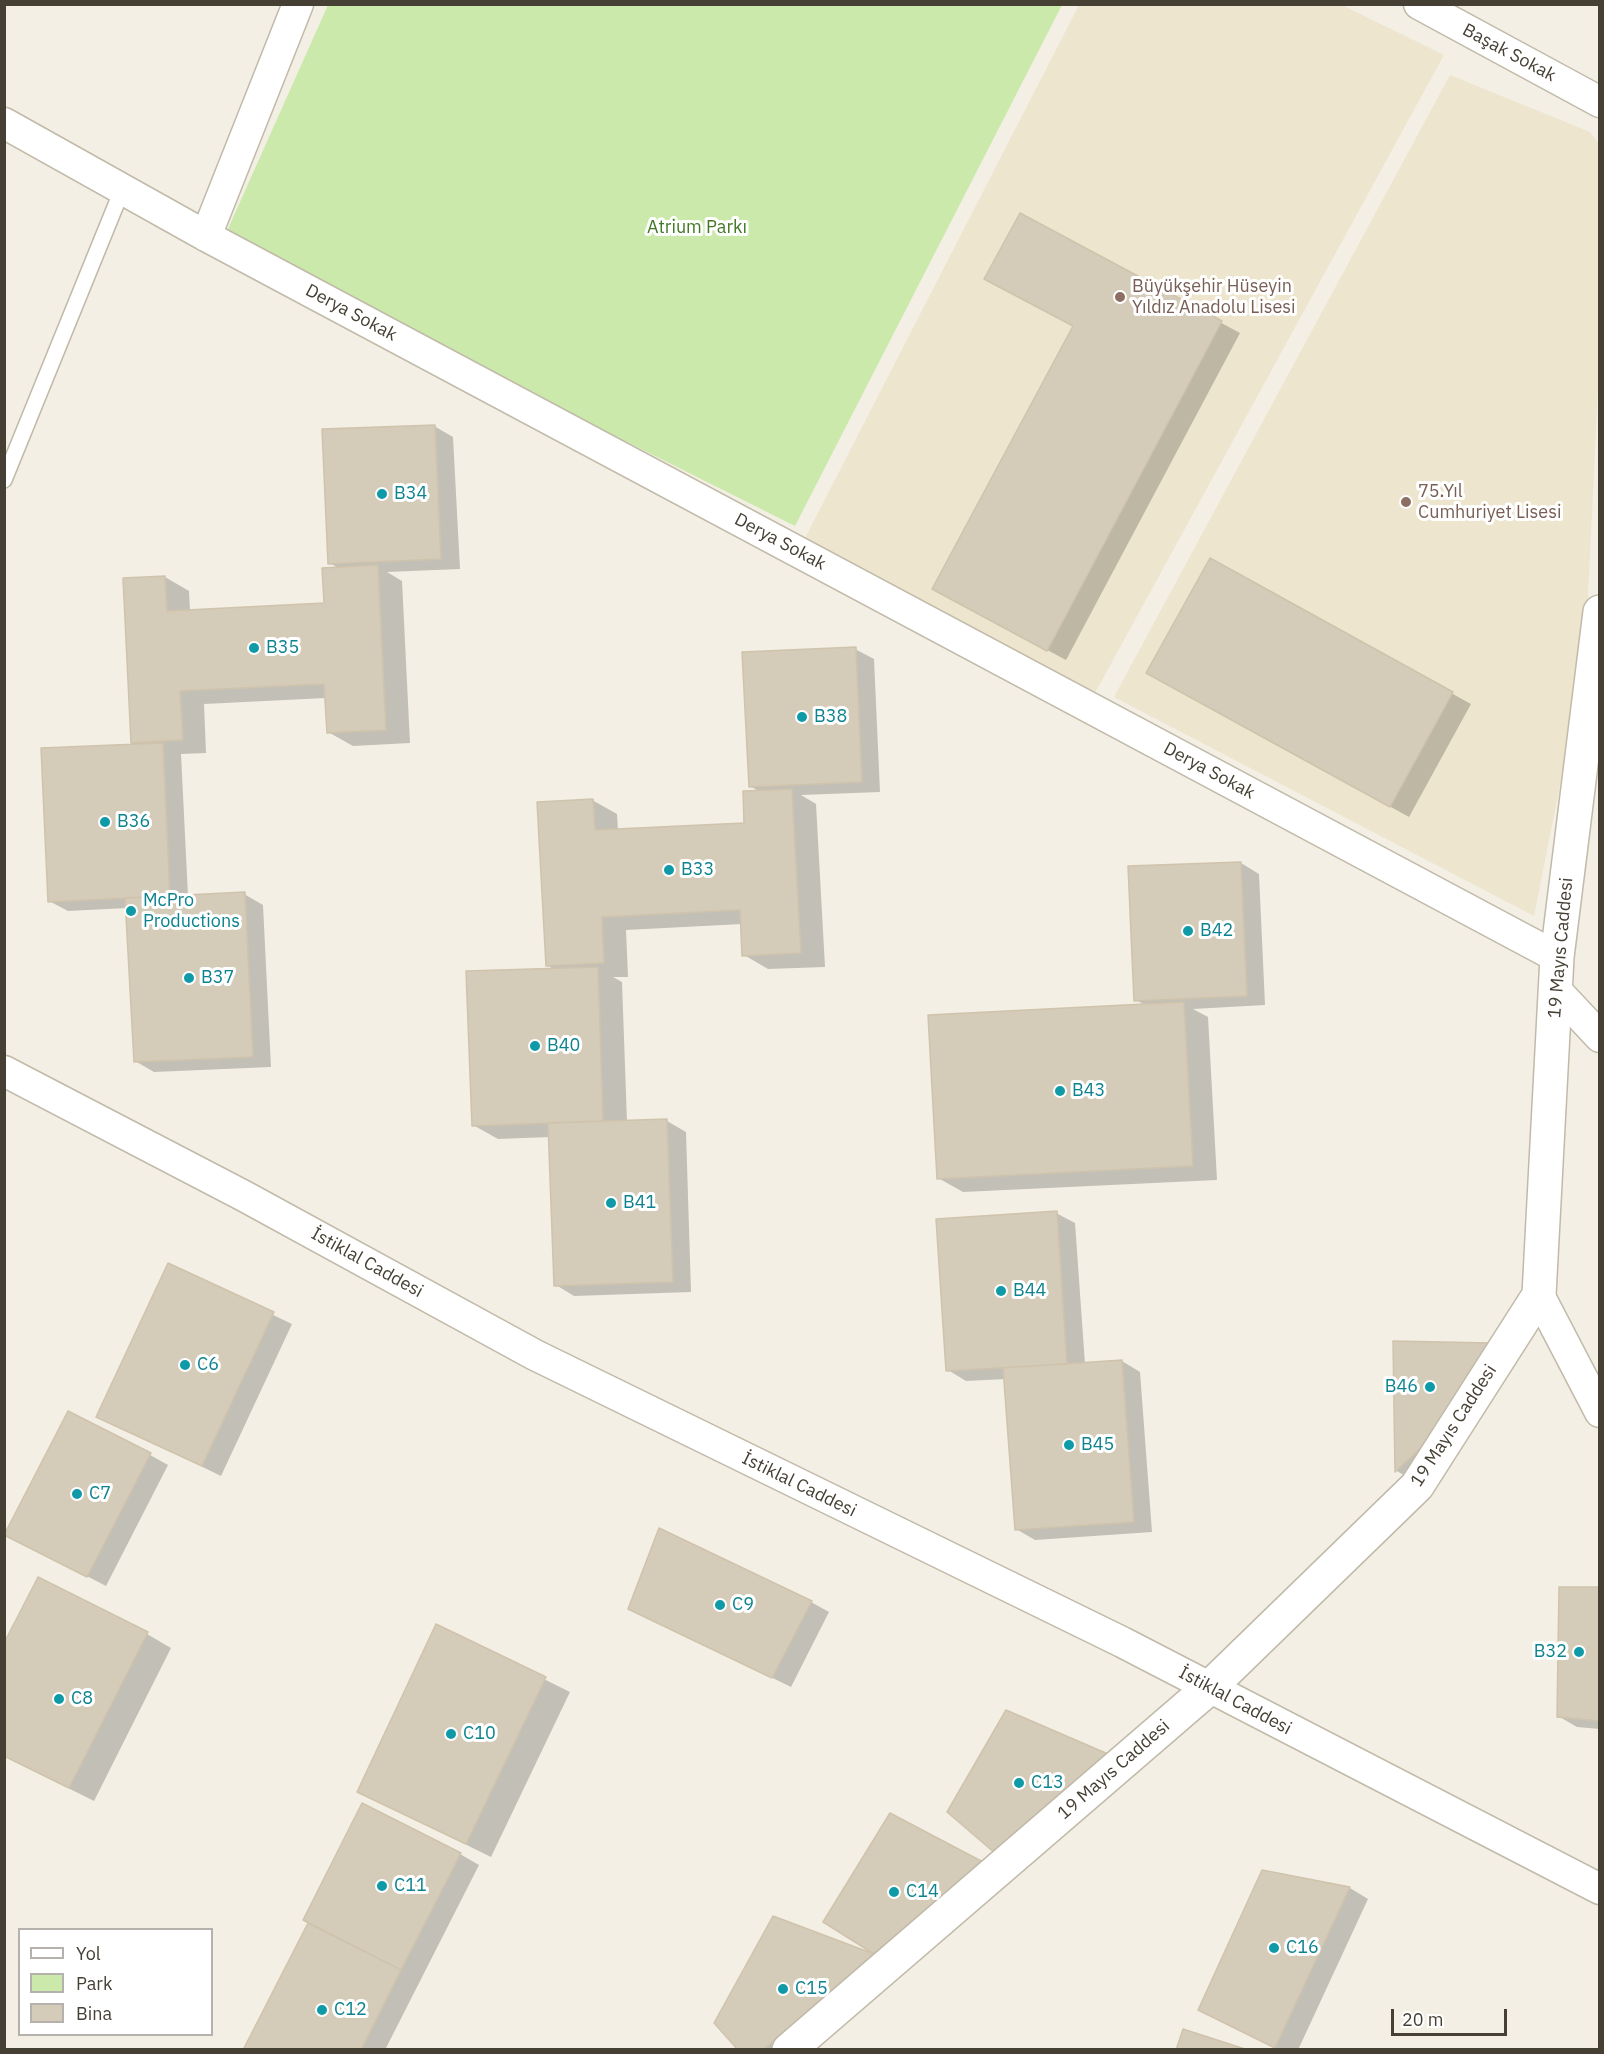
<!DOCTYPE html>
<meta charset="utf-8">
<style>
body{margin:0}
#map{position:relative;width:1604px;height:2054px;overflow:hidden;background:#f3efe4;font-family:"IBM Plex Sans",sans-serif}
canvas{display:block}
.frame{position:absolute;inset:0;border:6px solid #453f34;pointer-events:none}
.legend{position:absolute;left:18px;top:1928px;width:195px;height:108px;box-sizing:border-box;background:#fff;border:2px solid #b5b2ae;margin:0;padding:8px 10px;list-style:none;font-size:18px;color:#453f34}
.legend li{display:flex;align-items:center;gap:12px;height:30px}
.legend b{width:30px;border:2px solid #b5b2ae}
.scale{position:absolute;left:1391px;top:2009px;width:116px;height:27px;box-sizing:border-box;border:3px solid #453f34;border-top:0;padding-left:8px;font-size:18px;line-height:21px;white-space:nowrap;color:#453f34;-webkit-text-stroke:4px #fff;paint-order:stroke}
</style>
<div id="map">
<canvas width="1604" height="2054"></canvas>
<div class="frame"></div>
<ul class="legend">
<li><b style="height:8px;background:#fff"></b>Yol</li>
<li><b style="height:16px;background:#cbe9ab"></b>Park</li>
<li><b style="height:16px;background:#d5cbb9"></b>Bina</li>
</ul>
<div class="scale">20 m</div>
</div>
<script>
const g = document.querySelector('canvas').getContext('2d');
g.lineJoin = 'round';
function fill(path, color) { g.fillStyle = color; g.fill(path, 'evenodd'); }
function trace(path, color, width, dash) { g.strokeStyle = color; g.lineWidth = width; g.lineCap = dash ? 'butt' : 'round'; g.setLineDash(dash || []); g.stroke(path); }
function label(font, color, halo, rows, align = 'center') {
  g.font = font + ' "IBM Plex Sans",sans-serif'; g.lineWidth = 6; g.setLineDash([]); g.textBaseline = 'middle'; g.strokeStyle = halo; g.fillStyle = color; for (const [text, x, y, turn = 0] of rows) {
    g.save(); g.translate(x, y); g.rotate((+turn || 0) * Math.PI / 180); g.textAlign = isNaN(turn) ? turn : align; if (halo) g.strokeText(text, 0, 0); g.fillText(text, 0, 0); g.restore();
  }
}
const education = new Path2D(`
 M1079 5H1342L1444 55 1095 693 804 540Z
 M1450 75 1590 132 1600 145V346L1585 659 1534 916 1114 697Z`);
const green = new Path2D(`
 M328 5H1062L795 526 223 240Z`);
const shadow = new Path2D(`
 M1020 215 1240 333 1066 660 952 599 1074 327Z
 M434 426 453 437 460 569 387 572 402 581 410 743 353 746 328 732 326 698 204 704 206 753 181 754 188 896 244 894 263 905 271 1067 154 1072 135 1061 127 908 68 911 49 901 139 746 133 742 165 577 189 591 190 611 325 605 340 569 330 563Z
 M1210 560 1471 704 1409 817 1166 683Z
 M855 649 874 659 880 792 801 795 816 804 825 967 768 969 744 955 742 924 626 930 628 977H613L622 982 627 1122 667 1121 686 1132 691 1292 574 1296 556 1285 550 1137 498 1139 473 1125 555 970 547 965 592 800 617 814 618 831 746 824 760 792 750 786Z
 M1241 863 1259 874 1265 1005 1193 1009 1208 1017 1217 1180 963 1192 938 1178 1145 1005 1136 1000Z
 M1056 1213 1075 1223 1085 1364 1122 1361 1140 1372 1152 1532 1035 1540 1016 1529 1006 1379 966 1381 948 1370Z
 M168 1265 292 1324 221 1476 98 1416Z
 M1394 1343 1492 1345 1415 1482 1397 1471Z
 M150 1455 168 1465 106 1586 25 1544Z
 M1600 1588V1729L1577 1727 1558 1716Z
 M811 1602 829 1612 791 1687 630 1608Z
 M437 1626 570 1692 491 1857 359 1792Z
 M147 1634 171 1648 94 1801 4 1756Z
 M460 1854 479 1865 385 2050H245L310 1922Z
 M982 1864 794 2050H740L773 1917 877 1957 825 1921Z
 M1263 1871 1350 1888 1368 1899 1298 2050H1279L1200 2010Z`);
const building = new Path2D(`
 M1020 213 1222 321 1047 651 932 589 1073 326 984 279Z
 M435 425 441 559 328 564 322 429Z
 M1210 558 1453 692 1390 807 1146 673Z
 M378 565 386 730 327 733 324 684 180 691 183 740 131 743 123 578 165 576 167 611 324 603 322 568Z
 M856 647 862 782 749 787 742 652Z
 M163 743 170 896 48 902 41 748Z
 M792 789 801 953 742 956 740 910 602 917 604 963 546 966 537 802 593 799 595 830 744 823 743 791Z
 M1241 862 1247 996 1134 1001 1128 866Z
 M245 892 253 1057 134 1062 125 898Z
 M598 967 603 1121 472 1126 466 971Z
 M1184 1002 1193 1166 937 1179 928 1015Z
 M667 1119 673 1282 554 1286 548 1123Z
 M1057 1211 1067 1364 946 1371 936 1219Z
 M168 1263 274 1312 202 1466 96 1417Z
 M1393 1341 1492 1343 1440 1430 1395 1472Z
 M1122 1360 1134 1522 1015 1530 1003 1368Z
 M68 1411 151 1453 87 1577 4 1535Z
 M659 1528 812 1601 772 1678 628 1609Z
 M38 1577 148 1632 69 1788 4 1756V1643Z
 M1559 1587H1600V1721L1557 1717Z
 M436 1624 546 1677 466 1844 357 1792Z
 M1006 1710 1108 1754 996 1854 947 1812Z
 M362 1803 461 1853 401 1970 303 1920Z
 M890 1813 983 1862 874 1954 823 1922Z
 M1262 1870 1350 1887 1275 2048 1198 2010Z
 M773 1916 874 1954 763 2050H738L714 2023Z
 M308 1923 401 1970 361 2050H243Z
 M1183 2029 1248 2050H1176Z`);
const service = new Path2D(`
 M4 480 122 190`);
const minor = new Path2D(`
 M1419 4 1600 102
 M4 123 206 236 1557 957
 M206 236 298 4
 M1556 990 1600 1037
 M4 1071 244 1196 535 1355 1122 1642 1600 1889
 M1539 1295 1600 1412`);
const tertiary = new Path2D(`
 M789 2050 1209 1688 1417 1486 1539 1295 1557 957 1600 612`);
const markers = [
 [1120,297,6,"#8d6e63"],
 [382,494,6,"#0f9aa8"],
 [1406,502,6,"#8d6e63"],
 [254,648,6,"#0f9aa8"],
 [802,717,6,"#0f9aa8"],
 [105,822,6,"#0f9aa8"],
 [669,870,6,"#0f9aa8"],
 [131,911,6,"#0f9aa8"],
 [1188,931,6,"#0f9aa8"],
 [189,978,6,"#0f9aa8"],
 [535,1046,6,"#0f9aa8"],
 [1060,1091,6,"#0f9aa8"],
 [611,1203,6,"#0f9aa8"],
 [1001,1291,6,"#0f9aa8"],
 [185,1365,6,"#0f9aa8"],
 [1430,1387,6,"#0f9aa8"],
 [1069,1445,6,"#0f9aa8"],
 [77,1494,6,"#0f9aa8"],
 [720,1605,6,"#0f9aa8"],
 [1579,1652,6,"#0f9aa8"],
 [59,1699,6,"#0f9aa8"],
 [451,1734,6,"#0f9aa8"],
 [1019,1783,6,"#0f9aa8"],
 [382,1886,6,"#0f9aa8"],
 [894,1892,6,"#0f9aa8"],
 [1274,1948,6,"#0f9aa8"],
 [783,1989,6,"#0f9aa8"],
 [322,2010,6,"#0f9aa8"]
];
const streetNames = [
 ["Başak Sokak",1509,53,28],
 ["Derya Sokak",351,313,28],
 ["Derya Sokak",780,542,28],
 ["Derya Sokak",1209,771,28],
 ["19 Mayıs Caddesi",1561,948,-85],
 ["İstiklal Caddesi",367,1263,29],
 ["19 Mayıs Caddesi",1454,1426,-57],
 ["İstiklal Caddesi",799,1485,26],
 ["İstiklal Caddesi",1235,1701,28],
 ["19 Mayıs Caddesi",1114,1770,-41]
];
const parkNames = [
 ["Atrium Parkı",697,228]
];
const educationNames = [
 ["Büyükşehir Hüseyin",1132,287],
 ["Yıldız Anadolu Lisesi",1132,308],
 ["75.Yıl",1418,492],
 ["Cumhuriyet Lisesi",1418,513]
];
const cultureNames = [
 ["B34",394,494],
 ["B35",266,648],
 ["B38",814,717],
 ["B36",117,822],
 ["B33",681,870],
 ["McPro",143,901],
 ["Productions",143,922],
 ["B42",1200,931],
 ["B37",201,978],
 ["B40",547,1046],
 ["B43",1072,1091],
 ["B41",623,1203],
 ["B44",1013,1291],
 ["C6",197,1365],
 ["B46",1418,1387,"right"],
 ["B45",1081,1445],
 ["C7",89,1494],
 ["C9",732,1605],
 ["B32",1567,1652,"right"],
 ["C8",71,1699],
 ["C10",463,1734],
 ["C13",1031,1783],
 ["C11",394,1886],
 ["C14",906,1892],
 ["C16",1286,1948],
 ["C15",795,1989],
 ["C12",334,2010]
];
fill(education, '#ede5cd');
fill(green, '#cbe9ab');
fill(shadow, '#0003');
fill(building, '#d5cbb9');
trace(building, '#d0c3ac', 1.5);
trace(service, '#c1baa9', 18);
trace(minor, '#c1baa9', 33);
trace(tertiary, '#c1baa9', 36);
trace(service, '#fff', 15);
trace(minor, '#fff', 30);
trace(tertiary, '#fff', 33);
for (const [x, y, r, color] of markers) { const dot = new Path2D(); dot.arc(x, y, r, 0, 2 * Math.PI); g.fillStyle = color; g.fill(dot); trace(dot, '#fff', 2); }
label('18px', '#453f34', '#fff', streetNames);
label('18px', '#427825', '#fff', parkNames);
label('18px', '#785e54', '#fff', educationNames, 'left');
label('18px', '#0d838f', '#fff', cultureNames, 'left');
</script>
